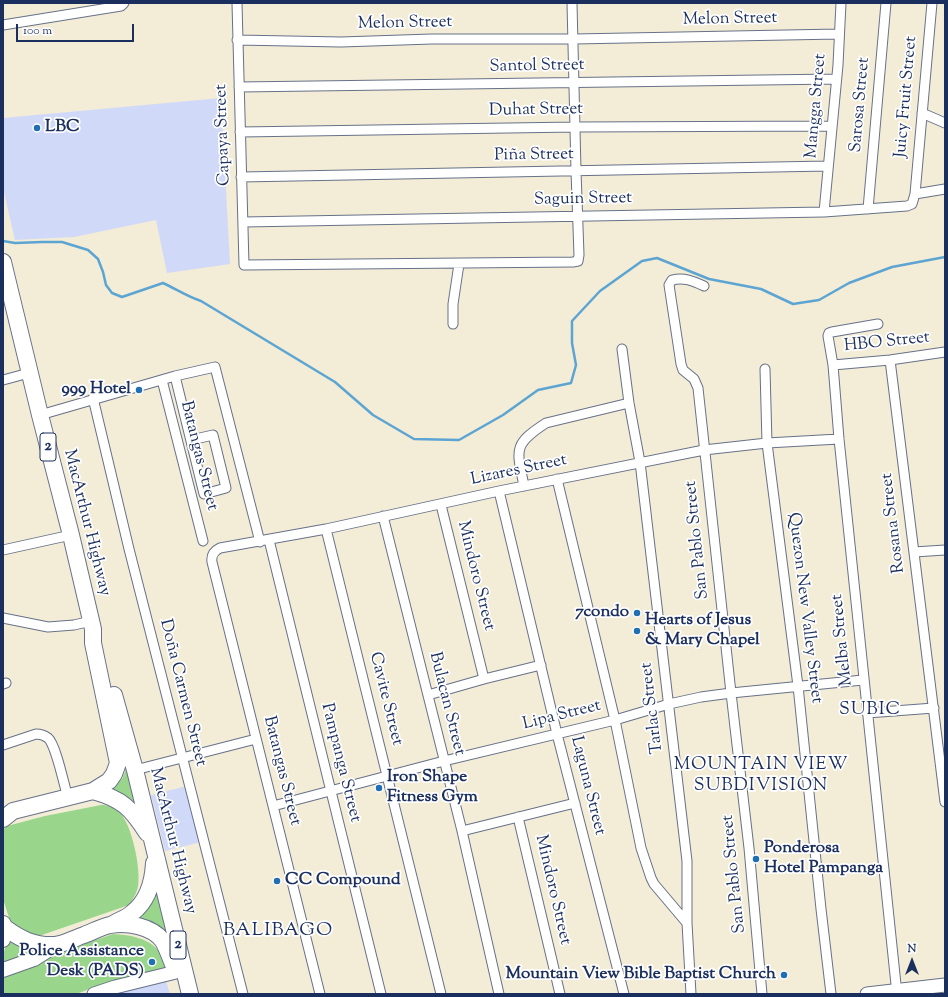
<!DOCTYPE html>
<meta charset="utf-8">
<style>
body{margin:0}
#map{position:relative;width:948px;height:997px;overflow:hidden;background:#f3ecd7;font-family:"Sorts Mill Goudy",serif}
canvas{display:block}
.frame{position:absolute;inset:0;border:4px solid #1b2f5e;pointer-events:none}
.north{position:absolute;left:892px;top:941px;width:40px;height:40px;-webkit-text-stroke:3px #fff;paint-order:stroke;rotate:0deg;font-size:11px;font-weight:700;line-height:16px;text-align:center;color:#1b2f5e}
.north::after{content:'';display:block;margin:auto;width:14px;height:18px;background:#1b2f5e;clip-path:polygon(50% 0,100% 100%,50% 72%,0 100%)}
.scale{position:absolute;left:16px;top:24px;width:118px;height:18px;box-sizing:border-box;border:2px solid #1b2f5e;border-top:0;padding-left:5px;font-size:12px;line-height:14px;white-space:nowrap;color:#1b2f5e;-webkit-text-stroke:3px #fff;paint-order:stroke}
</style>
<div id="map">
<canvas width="948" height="997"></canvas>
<div class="frame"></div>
<div class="north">N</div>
<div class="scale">100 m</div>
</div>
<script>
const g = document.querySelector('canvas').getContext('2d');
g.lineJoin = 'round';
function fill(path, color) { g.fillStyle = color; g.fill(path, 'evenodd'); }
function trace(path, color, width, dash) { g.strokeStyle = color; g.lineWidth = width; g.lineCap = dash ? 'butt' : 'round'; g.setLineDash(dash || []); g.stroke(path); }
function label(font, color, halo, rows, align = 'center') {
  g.font = font + ' "Sorts Mill Goudy",serif'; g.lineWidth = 3.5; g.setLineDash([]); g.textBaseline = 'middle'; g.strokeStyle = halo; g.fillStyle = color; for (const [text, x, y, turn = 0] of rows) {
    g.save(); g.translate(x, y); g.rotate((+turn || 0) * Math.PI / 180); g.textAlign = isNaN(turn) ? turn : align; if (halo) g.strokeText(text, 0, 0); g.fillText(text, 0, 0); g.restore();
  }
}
const built = new Path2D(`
 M221 98 230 264 167 273 156 220 74 237 15 240 3 188V118Z
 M187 786 201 842 165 851 151 795Z
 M166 981 170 994H109Z`);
const green = new Path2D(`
 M126 769 136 807 109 791 122 779Z
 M101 805C108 805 114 807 120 813 132 825 141 869 138 886 137 893 133 899 129 905L36 937 11 924 3 899V830L7 826 45 816Z
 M155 884 168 934 140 922 137 917Z
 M113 934C130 935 151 938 161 954 164 958 165 964 166 969L95 987 76 994H3V972Z
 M8 939 21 948 34 952 3 963V955Z`);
const stream = new Path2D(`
 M3 241 15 243 42 242H62L88 250 98 259 103 272 106 285 112 293 122 297 163 283C176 289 188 297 201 301L335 382 373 415 414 439 459 440 503 415 538 390 571 383 576 365 572 343V321L600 291 642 261 657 258 709 279 761 289 793 304 819 300 849 283 892 267 945 257`);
const street = new Path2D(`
 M237 3 244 265 573 262 578 261 579 255 576 171 572 3
 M3 25 121 6 124 3
 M237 40 341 42 432 39H574L839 34
 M239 87 836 79
 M922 113 945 123
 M240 132 576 127 832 126
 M241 177 828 166
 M915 194 945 189
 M868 209 886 3
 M824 212 838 65 841 3
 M243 222 824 212 907 206 912 204 915 194 932 3
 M704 286C693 281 684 277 672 280L669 285 681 364 683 370 694 379 698 388 731 693 749 848 762 994
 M453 324V304L459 264
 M878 324 832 332 829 333 828 336 833 365 839 439 897 994
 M622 349 629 403 640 462 687 861V923L691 994
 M890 360 945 802
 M833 365 890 360 945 352
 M765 369 767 443 798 686 821 909 831 994
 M175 376 203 490 204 494 226 488 213 435 191 440
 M3 380 29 373
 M162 380 203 541
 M93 398 129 549 243 994
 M40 415 175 376 215 367 260 542
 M557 479 615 720 641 848 651 878 654 884 687 923
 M524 486C517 450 512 445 546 423L629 403
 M499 491 557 734 624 994
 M441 505 484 679
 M383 516 462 831 499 994
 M326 529 441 994
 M269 540 381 994
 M3 550 71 535
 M914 552 945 550
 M3 618 48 627 74 625 91 621
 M3 684 6 683
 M428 695 484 679 541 665
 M867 713 934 708
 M3 745 36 734C40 734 44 735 48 738 56 745 64 785 68 798
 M135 770 256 739
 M273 806 444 761 615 720 669 704 701 697 731 693 863 680
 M518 817 560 994
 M462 831 575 803
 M320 994 212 562C211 555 214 551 220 548L326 529 499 491 704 450 767 443 839 439`);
const secondary = new Path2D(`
 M94 994 115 987 176 972
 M867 994 945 985`);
const primary = new Path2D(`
 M3 940 4 927
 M3 970 34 959 56 945`);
const highway = new Path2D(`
 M3 262 40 415 71 535 93 629V643L118 763 114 774 109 781 93 791 13 811 3 819
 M114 695 135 770 190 994
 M93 791C122 799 131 808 147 833
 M3 924 4 927C20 939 34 946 55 945 64 944 75 938 84 935 92 932 101 927 110 925 127 922 152 926 163 941 168 950 171 960 175 969
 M113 924C119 920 127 918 132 913 148 901 153 882 154 863`);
const markers = [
 [37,128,4,"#1f6fb2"],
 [139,390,4,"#1f6fb2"],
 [637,613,4,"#1f6fb2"],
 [637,631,4,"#1f6fb2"],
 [379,788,4,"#1f6fb2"],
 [756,859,4,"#1f6fb2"],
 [277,881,4,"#1f6fb2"],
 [152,962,4,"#1f6fb2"],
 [784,975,4,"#1f6fb2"]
];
const shields = [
 [48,447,16],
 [178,945,16]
];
const shieldNames = [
 ["2",48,447],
 ["2",178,945]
];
const streetNames = [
 ["Melon Street",730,20,-1],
 ["Melon Street",405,24,-1],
 ["Santol Street",537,67,-1],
 ["Juicy Fruit Street",907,97,-85],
 ["Sarosa Street",861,105,-85],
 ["Mangga Street",817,106,-85],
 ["Duhat Street",536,111,-1],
 ["Capaya Street",224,135,-92],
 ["Piña Street",534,156,-1],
 ["Saguin Street",583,200,-1],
 ["HBO Street",887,343,-6],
 ["Batangas Street",198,456,76],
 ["Lizares Street",519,471,-12],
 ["MacArthur Highway",86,523,76],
 ["Rosana Street",894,523,-97],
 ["San Pablo Street",698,540,-96],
 ["Mindoro Street",475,576,76],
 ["Quezon New Valley Street",804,608,83],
 ["Melba Street",843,640,-96],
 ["Doña Carmen Street",182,693,76],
 ["Cavite Street",385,699,76],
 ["Bulacan Street",446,704,76],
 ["Tarlac Street",653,708,-97],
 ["Lipa Street",562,716,-14],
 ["Pampanga Street",340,763,76],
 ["Batangas Street",281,771,76],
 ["Laguna Street",587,786,76],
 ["MacArthur Highway",172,841,76],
 ["San Pablo Street",735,874,-96],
 ["Mindoro Street",552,890,77]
];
const poiNames = [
 ["LBC",45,128],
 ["999 Hotel",131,390,"right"],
 ["7condo",629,613,"right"],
 ["Hearts of Jesus",645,621],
 ["& Mary Chapel",645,641],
 ["Iron Shape",387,778],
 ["Fitness Gym",387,798],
 ["Ponderosa",764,849],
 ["Hotel Pampanga",764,869],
 ["CC Compound",285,881],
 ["Police Assistance",144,952,"right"],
 ["Desk (PADS)",144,972,"right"],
 ["Mountain View Bible Baptist Church",776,975,"right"]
];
const neighbourhoodNames = [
 ["SUBIC",870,711],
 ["MOUNTAIN VIEW",761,766],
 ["SUBDIVISION",761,787]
];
const quarterNames = [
 ["BALIBAGO",278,932]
];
fill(built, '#d1d9f9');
fill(green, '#99d68b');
trace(stream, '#5ca5d3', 2.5);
trace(street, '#677188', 11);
trace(secondary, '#677188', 15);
trace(primary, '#677188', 16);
trace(highway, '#677188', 18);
trace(street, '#fff', 9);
trace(secondary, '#fff', 13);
trace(primary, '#fff', 14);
trace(highway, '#fff', 16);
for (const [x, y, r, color] of markers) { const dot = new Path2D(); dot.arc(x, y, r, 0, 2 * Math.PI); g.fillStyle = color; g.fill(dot); trace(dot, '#fff', 1.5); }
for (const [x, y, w] of shields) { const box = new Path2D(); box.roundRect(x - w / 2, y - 14, w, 28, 3); g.fillStyle = '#fff'; g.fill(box); trace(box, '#1b2f5e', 1); }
label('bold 16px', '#1b2f5e', null, shieldNames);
label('17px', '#1b2f5e', '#fff', streetNames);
label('bold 17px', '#1b2f5e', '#fff', poiNames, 'left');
g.letterSpacing = '1px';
label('18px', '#1b2f5e', '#fff', neighbourhoodNames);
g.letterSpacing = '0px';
g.letterSpacing = '1px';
label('19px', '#1b2f5e', '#fff', quarterNames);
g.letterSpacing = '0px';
</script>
